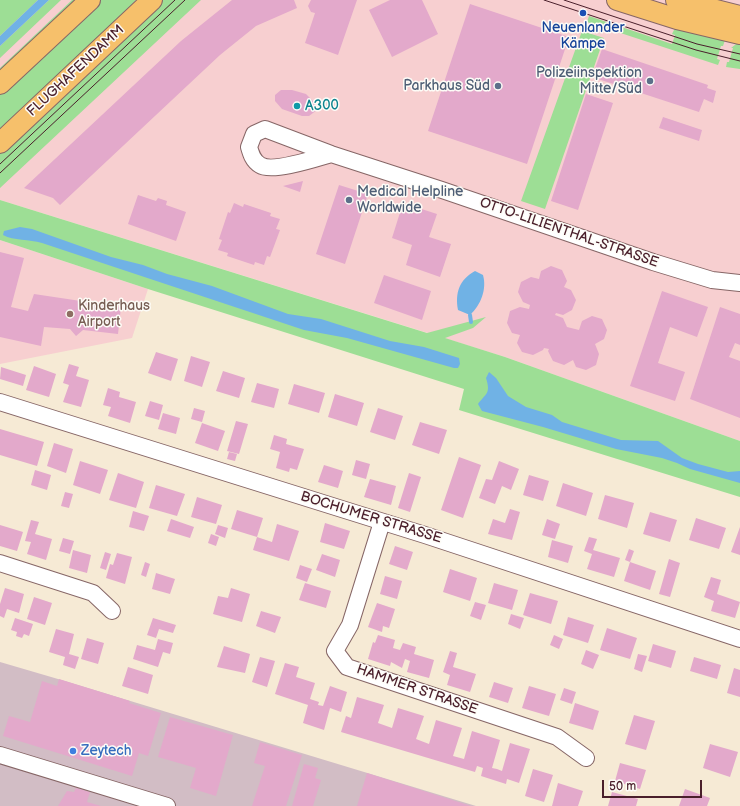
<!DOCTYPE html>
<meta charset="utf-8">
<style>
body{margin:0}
#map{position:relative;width:740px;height:806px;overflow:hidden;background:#f6ead5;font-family:"Balsamiq Sans",sans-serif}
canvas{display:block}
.scale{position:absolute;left:602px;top:780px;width:100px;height:18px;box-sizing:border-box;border:2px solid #4a1f2b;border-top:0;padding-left:5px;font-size:12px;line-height:14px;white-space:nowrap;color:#4a1f2b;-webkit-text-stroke:3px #fdfcf7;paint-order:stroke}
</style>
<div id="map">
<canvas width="740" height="806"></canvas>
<div class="scale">50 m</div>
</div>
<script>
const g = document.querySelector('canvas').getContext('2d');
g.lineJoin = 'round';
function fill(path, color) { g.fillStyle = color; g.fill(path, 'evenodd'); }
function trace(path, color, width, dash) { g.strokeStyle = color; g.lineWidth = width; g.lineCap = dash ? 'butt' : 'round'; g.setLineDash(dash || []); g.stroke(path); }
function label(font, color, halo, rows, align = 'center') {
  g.font = font + ' "Balsamiq Sans",sans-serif'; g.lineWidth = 3; g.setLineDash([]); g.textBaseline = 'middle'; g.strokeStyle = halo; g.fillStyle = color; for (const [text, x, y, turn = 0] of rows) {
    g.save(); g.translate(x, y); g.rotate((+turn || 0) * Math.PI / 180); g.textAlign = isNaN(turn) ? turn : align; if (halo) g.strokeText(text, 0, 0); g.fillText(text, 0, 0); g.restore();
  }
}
const built = new Path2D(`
 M0 0H740V441L505 357 0 200Z
 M0 240 148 289 132 338 0 364Z`);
const industrial = new Path2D(`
 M0 662 58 679 476 806H0Z`);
const green = new Path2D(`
 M0 0H38L0 36Z
 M49 0H61L0 58V46Z
 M72 0H79L0 75V68Z
 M100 0H136L114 25 0 133V94Z
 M161 0H201L0 188V151Z
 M589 16 672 44 675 35 672 34 676 26 725 40 723 46H721L717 59 720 60 718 65 587 22Z
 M582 31 604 38 545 209 521 201Z
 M740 41V69L726 67 727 62H729L733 48H731Z
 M0 200 427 333 486 317 473 328 445 338 505 357 740 441V497L459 410 464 389 148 289 0 240Z`);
const water = new Path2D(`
 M38 0H49L0 46V36Z
 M20 227 32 229 111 257 143 265 167 274 212 286 288 314 321 319 390 341 424 347 459 358 460 364 458 368H454L347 338 304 330 42 243C29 239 14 241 3 235L4 231Z
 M475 271 483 275C487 289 481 305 470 315L458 310C455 293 459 280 475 271Z
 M489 372 496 378 508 396 526 407 552 415 562 422 621 440 658 441 682 458 698 464 728 472 740 471V483L690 469 677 463 662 458 616 449 543 427 482 411 478 404C486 393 491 394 486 378Z`);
const stream = new Path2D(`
 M470 315 471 322`);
const building = new Path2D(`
 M232 0H294L297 8 256 26 220 55 60 205 53 198 24 188 181 41Z
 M311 0H357L338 55 305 43 315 13 311 12 308 6Z
 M390 0H422L438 34 392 57 369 10Z
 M470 4 569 37 527 164 428 131Z
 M602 49 708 85 707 88 716 91 713 103 704 99 699 112 592 77Z
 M281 90H292L306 94 314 102 317 110 309 116H302L282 109 275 101V95Z
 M586 94 613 103 578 210 551 201Z
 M663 117 702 130 699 141 659 128Z
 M303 181 300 192 283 186Z
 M339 185 368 194 345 264 316 254Z
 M138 195 156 201 158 198 167 201 166 205 186 212 176 241 128 224Z
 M234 203 243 207 244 204 271 213 270 216 280 219 276 229 280 230 270 257 267 256 264 265 255 262 254 265 227 256 228 253 218 250 222 240 219 239 228 212 230 213Z
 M403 203 437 214 429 237 451 244 440 277 406 265 412 245 392 238Z
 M0 252 24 258 11 307 28 311 34 294 121 307 118 334 83 330 76 336 70 329 44 327 41 346 0 337Z
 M551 266 562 270 567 281 564 287 571 290 576 300 572 310 563 315 556 313 555 315 563 318 567 327 579 330 582 321 592 316 602 319 607 330 604 339 595 344 599 354 596 365 586 370 576 367 573 360 564 365 553 361 548 351 549 349 544 348 543 350 533 355 522 352 517 343 520 335 512 333 507 323 510 311 520 307 529 309 530 305 523 302 518 292 521 282 531 277 539 279 541 271Z
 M384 275 431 291 422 320 374 303Z
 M662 291 708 307 697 337 670 327 658 363 685 372 675 401 630 386Z
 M720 307 740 314V345L735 343 729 357 740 361V418L690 399Z
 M156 352 178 359 171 381 148 373Z
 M191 356 210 362 202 387 184 381Z
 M69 364 79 367 76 376 89 380 81 407 63 402 69 385 63 383Z
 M34 366 56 374 49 397 26 390Z
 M1 367 26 375 23 386 0 379Z
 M223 371 245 378 239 398 216 391Z
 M257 383 279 389 274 408 251 402Z
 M294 384 325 393 319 413 288 404Z
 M108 388 120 392 119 397 136 402 130 423 108 416 111 407 103 405Z
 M335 394 364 403 357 426 328 417Z
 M150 401 163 405 159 420 145 416Z
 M194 408 205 411 202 422 191 419Z
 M378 408 403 416 395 440 370 432Z
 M163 413 180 418 176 434 158 429Z
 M236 421 248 424 239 454 227 451Z
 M420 422 447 430 439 454 412 445Z
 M202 423 225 431 218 451 195 443Z
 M0 429 44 442 37 466 0 455Z
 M274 435 287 439 286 444 304 449 297 470 290 468 289 472 276 468 280 452 270 449Z
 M54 443 73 449 66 473 47 466Z
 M229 452 237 454 235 461 227 459Z
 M459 457 481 465 463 518 441 510Z
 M356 460 370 464 366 479 352 475Z
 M80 461 108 470 100 494 73 485Z
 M499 461 519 469 511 490 502 486 495 504 479 498 486 479 492 480Z
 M324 465 343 471 338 488 318 482Z
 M35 470 51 475 47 490 31 485Z
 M118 473 144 482 136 508 109 500Z
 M409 473 421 477 410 512 398 508Z
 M529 475 549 481 543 501 523 495Z
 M370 479 396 486 391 505 364 497Z
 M563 483 593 493 586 516 556 506Z
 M156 485 185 494 177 516 149 508Z
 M65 492 73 494 69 508 61 506Z
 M605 495 634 503 627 528 598 519Z
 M197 497 222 505 216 524 191 517Z
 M510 509 520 512 512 540 488 534 493 519 505 523Z
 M237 510 263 518 257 537 231 529Z
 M133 511 149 516 144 531 129 527Z
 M650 512 677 520 670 542 643 534Z
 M696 518 726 528 719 549 689 540Z
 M171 519 194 527 190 538 167 531Z
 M547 519 560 524 555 539 542 535Z
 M31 520 39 522 35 534 52 539 46 560 27 554 31 542 25 541Z
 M325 523 350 531 344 549 320 542Z
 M277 524 299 531 289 561 253 550 257 537 272 542Z
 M0 525 23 532 17 551 0 546Z
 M218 525 228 528 225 538 215 534Z
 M740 527V555L731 552Z
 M211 534 219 537 216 546 208 543Z
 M589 537 597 539 593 550 620 558 614 577 587 569 592 554 584 551Z
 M63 538 74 541 70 554 59 551Z
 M552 540 573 546 568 563 548 557Z
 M395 546 413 552 407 570 389 564Z
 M629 549 634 551 630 562 625 560Z
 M73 550 91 555 87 573 69 568Z
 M105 552 111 554 106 570 100 568Z
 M117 553 132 557 125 584 106 578 110 564 113 565Z
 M322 554 340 560 335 577 316 570Z
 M669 559 680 563 670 597 659 594Z
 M145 562 150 564 146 577 141 575Z
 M630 562 656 571 650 590 624 581Z
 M300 565 312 569 307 582 296 578Z
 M450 569 477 578 470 601 443 592Z
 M156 573 175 579 170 594 152 589Z
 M385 576 402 581 397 599 380 594Z
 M711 577 721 580 717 594 740 602 735 618 711 611 714 601 704 597Z
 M305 583 331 591 326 608 299 600Z
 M494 583 518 590 512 610 488 603Z
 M5 588 24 594 19 613 7 609 4 618 0 616V604Z
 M231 588 250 594 242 622 213 614 218 596 228 598Z
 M530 593 558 601 551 624 523 615Z
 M34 597 52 603 45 625 27 619Z
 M475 602 486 605 481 620 470 616Z
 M377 603 395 609 389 628 383 626 382 632 368 627Z
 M261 611 281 617 275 633 256 626Z
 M511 614 524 618 520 629 508 624Z
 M568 617 594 625 588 643 563 635Z
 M15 618 33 624 29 636 24 634 22 638 16 636 17 632 11 630Z
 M153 618 176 625 173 633 159 629 156 638 147 635Z
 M607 628 637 638 630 659 600 650Z
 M56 629 74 634 69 654 79 657 75 669 63 665 65 657 49 652Z
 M378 635 395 640 393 648 400 650 403 643 416 647 414 654 434 660 429 678 407 672 410 661 405 659 402 668 391 662 390 666 368 659 373 642 375 643Z
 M554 635 563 639 559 649 550 645Z
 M87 638 104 643 98 664 81 659Z
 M158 639 173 643 170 654 163 652 158 667 133 659 137 645 155 650Z
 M653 644 676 651 671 668 648 661Z
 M224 646 250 654 245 673 217 667Z
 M586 650 599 655 593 669 581 664Z
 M450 651 457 653 453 667 476 674 470 692 447 685 450 675 443 672Z
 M638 654 647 656 642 672 634 669Z
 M260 657 275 661 267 687 252 682Z
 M694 657 721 665 717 679 690 671Z
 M285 663 299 667 296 677 315 683 310 699 319 702 318 705 323 706 330 686 347 692 341 712 330 708 324 730 303 723 308 705 275 694Z
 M128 667 153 675 148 694 122 686Z
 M734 668 740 670V697L727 693Z
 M59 679 130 701 129 703 161 713 148 756 139 753 132 776 3 736 9 716 30 722 42 681 57 686Z
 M494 682 513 688 508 703 489 697Z
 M529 686 556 694 549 716 522 708Z
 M564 688 576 692 572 704 560 700Z
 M357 697 384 705 378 723 392 728 398 708 424 716 416 739 429 744 436 720 462 728 453 756 464 759 472 731 500 740 492 768 497 769 502 771 510 743 530 749 519 783 507 779 506 784 481 776 483 768 477 766 475 772 341 732 346 716 351 718Z
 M575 703 599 711 593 730 569 723Z
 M634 715 655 721 646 750 625 744Z
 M170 717 233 735 216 796 190 788 196 768 158 757Z
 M260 742 302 755 286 806H252L265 766 254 763Z
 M710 744 738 752 730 777 703 768Z
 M620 763 646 770 640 789 615 781Z
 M304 764 318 768 315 778 321 780 313 806H292Z
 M533 769 553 775 544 802 525 796Z
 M367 773 471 806H357Z
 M558 783 583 791 578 806H552Z
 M76 788 90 792 87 802 101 806H58L67 791 74 792Z
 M685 789 710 798 707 806H679Z
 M612 792 638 799 636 806H608Z`);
const minor = new Path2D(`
 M331 154C317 158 272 173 260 165 253 161 251 154 249 147L254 134 265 129 331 154 442 190 653 262 712 280 740 283
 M0 402 425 535 740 639
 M382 522 350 625 335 651 347 667 557 737 586 758
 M0 563 93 593 112 611
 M0 755 167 806`);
const major = new Path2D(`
 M617 0 677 19 740 34
 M676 0 740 16
 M0 84 90 0
 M0 143 152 0`);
const tram = new Path2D(`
 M544 0 696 50 740 61
 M564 0 697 44 740 54
 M0 164 175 0
 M0 173 185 0`);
const markers = [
 [583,13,4,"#1a4fb4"],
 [650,81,4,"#5c6f8a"],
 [498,86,4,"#5c6f8a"],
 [297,106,4,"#0f9aa8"],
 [349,200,4,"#5c6f8a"],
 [70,314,4,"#8d6e63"],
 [73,751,4,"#3f7fe0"]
];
const transitNames = [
 ["Neuenlander",583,28],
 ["Kämpe",583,44]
];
const streetNames = [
 ["FLUGHAFENDAMM",76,71,-43],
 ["OTTO-LILIENTHAL-STRASSE",569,233,19],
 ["BOCHUMER STRASSE",371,518,17],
 ["HAMMER STRASSE",417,690,19]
];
const serviceNames = [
 ["Polizeiinspektion",642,73],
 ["Mitte/Süd",642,89],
 ["Parkhaus Süd",490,86],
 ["Medical Helpline",357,192,"left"],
 ["Worldwide",357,208,"left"]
];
const cultureNames = [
 ["A300",305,106]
];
const educationNames = [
 ["Kinderhaus",78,306],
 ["Airport",78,322]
];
const shopNames = [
 ["Zeytech",81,751]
];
fill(built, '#f7cfd0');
fill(industrial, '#d2bdc5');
fill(green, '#9dde95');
fill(water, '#70b2e5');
trace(stream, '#70b2e5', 4);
fill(building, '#e3a9cb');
trace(minor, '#866666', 18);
trace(major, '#866666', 22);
trace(minor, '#fff', 16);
trace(major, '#f6c06b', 20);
trace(tram, '#4a1f2b', 1);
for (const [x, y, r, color] of markers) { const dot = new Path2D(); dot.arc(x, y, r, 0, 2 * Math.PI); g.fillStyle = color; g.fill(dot); trace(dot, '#fdfcf7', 1.5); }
label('14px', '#164399', '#fdfcf7', transitNames);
label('14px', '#4a1f2b', '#fdfcf7', streetNames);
label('14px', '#4e5e75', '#fdfcf7', serviceNames, 'right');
label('14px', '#0d838f', '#fdfcf7', cultureNames, 'left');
label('14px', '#785e54', '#fdfcf7', educationNames, 'left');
label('14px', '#366cbe', '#fdfcf7', shopNames, 'left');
</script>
